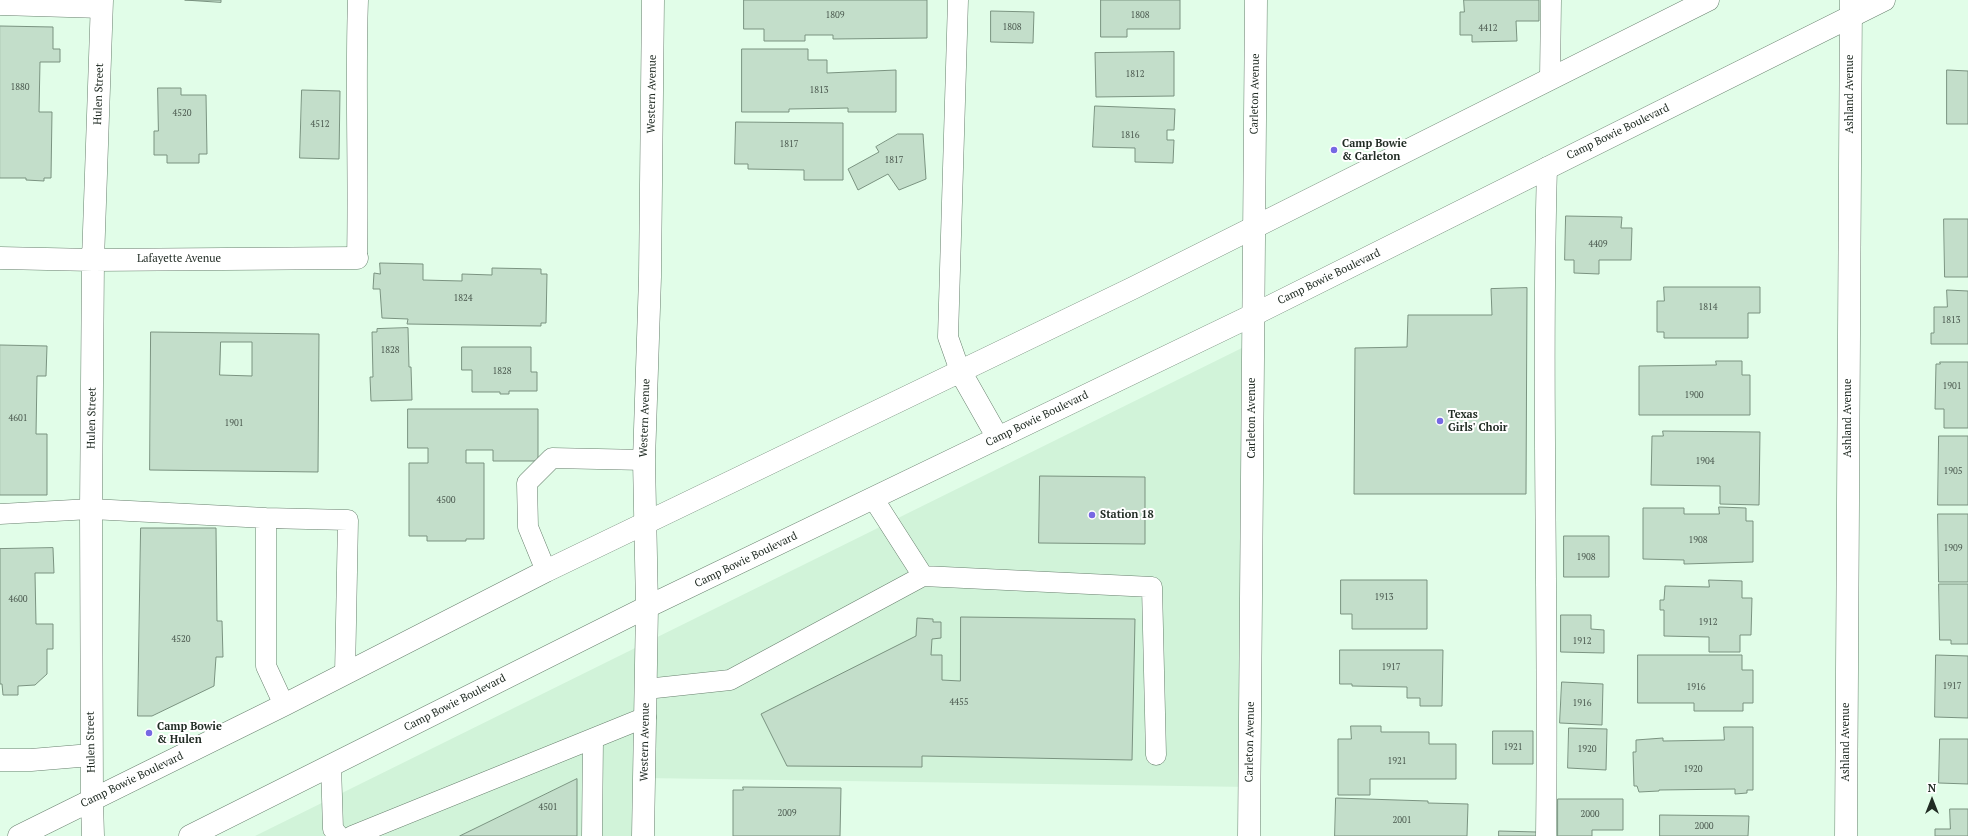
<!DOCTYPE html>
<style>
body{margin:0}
#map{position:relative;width:1968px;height:836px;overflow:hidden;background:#e1fde8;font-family:"PT Serif",serif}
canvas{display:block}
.north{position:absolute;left:1912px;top:780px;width:40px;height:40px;-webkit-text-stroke:3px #fff;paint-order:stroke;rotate:0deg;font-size:11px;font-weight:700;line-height:16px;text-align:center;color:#212c24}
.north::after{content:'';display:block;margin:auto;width:14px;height:18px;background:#212c24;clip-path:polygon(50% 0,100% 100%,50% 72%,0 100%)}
</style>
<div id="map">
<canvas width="1968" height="836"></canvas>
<div class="north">N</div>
</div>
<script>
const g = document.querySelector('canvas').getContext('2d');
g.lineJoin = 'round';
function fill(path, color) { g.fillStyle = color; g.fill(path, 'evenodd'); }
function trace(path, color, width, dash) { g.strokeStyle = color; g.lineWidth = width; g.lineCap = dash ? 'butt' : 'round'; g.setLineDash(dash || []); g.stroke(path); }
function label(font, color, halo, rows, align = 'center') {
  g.font = font + ' "PT Serif",serif'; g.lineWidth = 4; g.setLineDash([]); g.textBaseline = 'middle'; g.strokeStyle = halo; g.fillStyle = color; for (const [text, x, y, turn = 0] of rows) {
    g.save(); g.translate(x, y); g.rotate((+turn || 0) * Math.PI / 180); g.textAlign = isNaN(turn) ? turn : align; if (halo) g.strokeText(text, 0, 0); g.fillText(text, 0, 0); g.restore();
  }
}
const built = new Path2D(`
 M1252 343 1249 787 645 778 644 836H255Z`);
const building = new Path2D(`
 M185 0H221V2Z
 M744 0H927V38L833 39V35H805V41H764V29H744Z
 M1101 0H1180V29H1127V37H1101Z
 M1464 0H1539V21H1516L1517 41 1472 42V35H1460V12H1464Z
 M991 11 1034 12 1033 43 991 42Z
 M0 26 53 27V49H60V62H40L39 112H52L51 178H44V181L26 180V178H0Z
 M742 49H808V60H827V73L896 70V112H848V108L789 109V112H742Z
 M1174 52V96L1096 97 1095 53Z
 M1947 70 1968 71V124H1947Z
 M158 88H181V95H206L207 154H199V163H167V155H154V131H158Z
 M302 90 340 91 339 159 300 158Z
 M1095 106 1175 109 1174 130H1167V140H1174L1173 163 1135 162V148L1093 147Z
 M736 122 843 123V180H804V170L748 169V164H735Z
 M898 134H923L926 179 899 190 888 174 858 190 848 169 879 152 876 147Z
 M1566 216 1622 217 1621 228H1632L1631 260H1599V274L1574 273V260H1565Z
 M1944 219H1968V277H1945Z
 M380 263 423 264V280L462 281V274L492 275V268L541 269V274H547L546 323H541V326L407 324 408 319 382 318 380 289H373L374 273 380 274Z
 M1664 287H1760V313H1748V338H1664V332H1657V301H1664Z
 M1527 288 1526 494H1354L1355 348 1407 347 1408 315H1492L1491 289Z
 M1947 290 1968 291V344H1931V333H1934V307H1947Z
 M408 328 409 367H411L412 400 371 401 370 377H373L372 332H377V329Z
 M151 332 319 334 318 472 150 470ZM221 342H252V376L220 375Z
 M0 345 47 346 46 376H37L36 434H47V495H0Z
 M462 347H531V372H537V391H509V394H500V392H472V370H462Z
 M1716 361H1742V375H1750V415H1639V366L1716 365Z
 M1940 362H1968V428H1944V409H1935L1936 364H1940Z
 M408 409H538V461H493V450H466V463H484V539H466V541H427V536H409V463H428V448H408Z
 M1663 431 1760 432 1759 505 1720 504V486L1651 485 1652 436H1663Z
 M1939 436H1968V505H1938Z
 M1040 476 1145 477V544L1039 543Z
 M1719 507 1746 508V521H1753V562L1684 564V560L1643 559V508H1684V514H1719Z
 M1938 514H1968V582H1939Z
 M141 528H216L217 621H222L223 657H216L214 686 152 716H138Z
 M1564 536H1609V577H1564Z
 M53 548 54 573H35L36 624H53V649H47V674L35 685 18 686V695H3L2 684H0V549Z
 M1341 580H1427V629H1352V614H1341Z
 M1709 580 1742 581V598H1752L1751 635H1740V652H1709V637L1664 636V610H1660V600H1664L1665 586 1709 587Z
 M1939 584H1968V644H1951V640H1940Z
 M1561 615H1591V629L1604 630V653L1561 652Z
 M961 617 1135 619 1132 760 922 756V767L787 766 761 714 916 636 917 618 933 619V622H941V638L932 639 931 655H942V680L960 681Z
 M1340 650H1443L1442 706H1420V698H1407V687L1352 686V684H1340Z
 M1638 655H1742V670H1753V703H1743V711H1694V703H1638Z
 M1936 655 1968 656V718L1935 717Z
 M1562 682 1603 684 1602 725 1560 723Z
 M1351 726H1381V732H1429V744H1456V779H1370V795H1338V739H1351Z
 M1724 727H1753V790H1747V793L1735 794V789L1659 790V791L1639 792 1637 786H1634L1633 752H1636V740L1663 738V741L1724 740Z
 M1569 728 1607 729 1606 770 1568 768Z
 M1493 731H1533V764H1493Z
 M1940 739H1968V784L1939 783Z
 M577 779V836H460Z
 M743 787 841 788 840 836H733V790H743Z
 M1336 798 1428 801V803L1468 804 1467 836H1335Z
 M1558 799H1623V830H1592V836H1558Z
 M1950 809H1968V836H1935V829H1950Z
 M1660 815 1749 816 1748 836H1660Z
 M1499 831 1537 832V836H1499Z`);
const service = new Path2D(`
 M958 0 948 337 960 371
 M0 5 102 8
 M1550 79 1551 0
 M357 258C359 172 355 86 358 0
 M873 498 923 576
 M0 514 91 509 266 518 348 520 345 674
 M266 518V666L284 705
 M546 571 528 527 527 483 552 458 644 460
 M646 689 730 680 923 576 1152 587 1156 755
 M331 765 333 829 339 836
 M352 836 646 717
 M592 836 593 739
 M1546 836C1549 613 1541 390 1547 167`);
const minor = new Path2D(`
 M0 258 93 260 357 258
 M0 760H31L91 755
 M92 801 91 509 93 260 102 0
 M643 836 647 607 644 460 650 277 653 0
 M1249 836 1256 0
 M1846 836 1851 0`);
const secondary = new Path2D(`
 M960 371 998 438
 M92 801 93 836
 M19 836 284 705 546 571 1133 288 1708 0
 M190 836 647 607 1253 315 1884 0`);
const markers = [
 [1334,150,4,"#7668e3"],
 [1440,421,4,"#7668e3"],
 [1092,515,4,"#7668e3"],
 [149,733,4,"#7668e3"]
];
const numberNames = [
 ["1809",835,15],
 ["1808",1140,15],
 ["1808",1012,27],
 ["4412",1488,28],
 ["1812",1135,74],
 ["1880",20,87],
 ["1813",819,90],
 ["4520",182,113],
 ["4512",320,124],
 ["1816",1130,135],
 ["1817",789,144],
 ["1817",894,160],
 ["4409",1598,244],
 ["1824",463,298],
 ["1814",1708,307],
 ["1813",1951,320],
 ["1828",390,350],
 ["1828",502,371],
 ["1901",1952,386],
 ["1900",1694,395],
 ["4601",18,418],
 ["1901",234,423],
 ["1904",1705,461],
 ["1905",1953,471],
 ["4500",446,500],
 ["1908",1698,540],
 ["1909",1953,548],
 ["1908",1586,557],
 ["1913",1384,597],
 ["4600",18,599],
 ["1912",1708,622],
 ["4520",181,639],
 ["1912",1582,641],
 ["1917",1391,667],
 ["1917",1952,686],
 ["1916",1696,687],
 ["4455",959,702],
 ["1916",1582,703],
 ["1921",1513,747],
 ["1920",1587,749],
 ["1921",1397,761],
 ["1920",1693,769],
 ["4501",548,807],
 ["2009",787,813],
 ["2000",1590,814],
 ["2001",1402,820],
 ["2000",1704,826]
];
const streetNames = [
 ["Hulen Street",99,94,-88],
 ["Western Avenue",652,94,-89],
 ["Carleton Avenue",1255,94,-89],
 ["Ashland Avenue",1850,94,-90],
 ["Camp Bowie Boulevard",1618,132,-26],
 ["Lafayette Avenue",179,259],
 ["Camp Bowie Boulevard",1329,277,-26],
 ["Hulen Street",92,418,-89],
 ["Western Avenue",645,418,-88],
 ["Carleton Avenue",1252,418,-90],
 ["Ashland Avenue",1848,418,-90],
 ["Camp Bowie Boulevard",1037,419,-26],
 ["Camp Bowie Boulevard",746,560,-26],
 ["Camp Bowie Boulevard",455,703,-27],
 ["Hulen Street",91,742,-91],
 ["Western Avenue",645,742,-89],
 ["Carleton Avenue",1250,742,-89],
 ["Ashland Avenue",1846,742,-90],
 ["Camp Bowie Boulevard",132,780,-26]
];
const poiNames = [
 ["Camp Bowie",1342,144],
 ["& Carleton",1342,157],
 ["Texas",1448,415],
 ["Girls' Choir",1448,428],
 ["Station 18",1100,515],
 ["Camp Bowie",157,727],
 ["& Hulen",157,740]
];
fill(built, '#d1f3d9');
fill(building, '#c3deca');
trace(building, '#7a9380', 1);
trace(service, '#68806e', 21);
trace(minor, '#68806e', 23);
trace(secondary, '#68806e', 23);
trace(service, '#fff', 20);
trace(minor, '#fff', 22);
trace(secondary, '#fff', 22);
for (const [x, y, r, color] of markers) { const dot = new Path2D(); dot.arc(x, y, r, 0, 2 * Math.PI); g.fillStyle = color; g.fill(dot); trace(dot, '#fff', 1.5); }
label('9px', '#4a584e', null, numberNames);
label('11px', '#212c24', '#fff', streetNames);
label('bold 11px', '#212c24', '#fff', poiNames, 'left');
</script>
